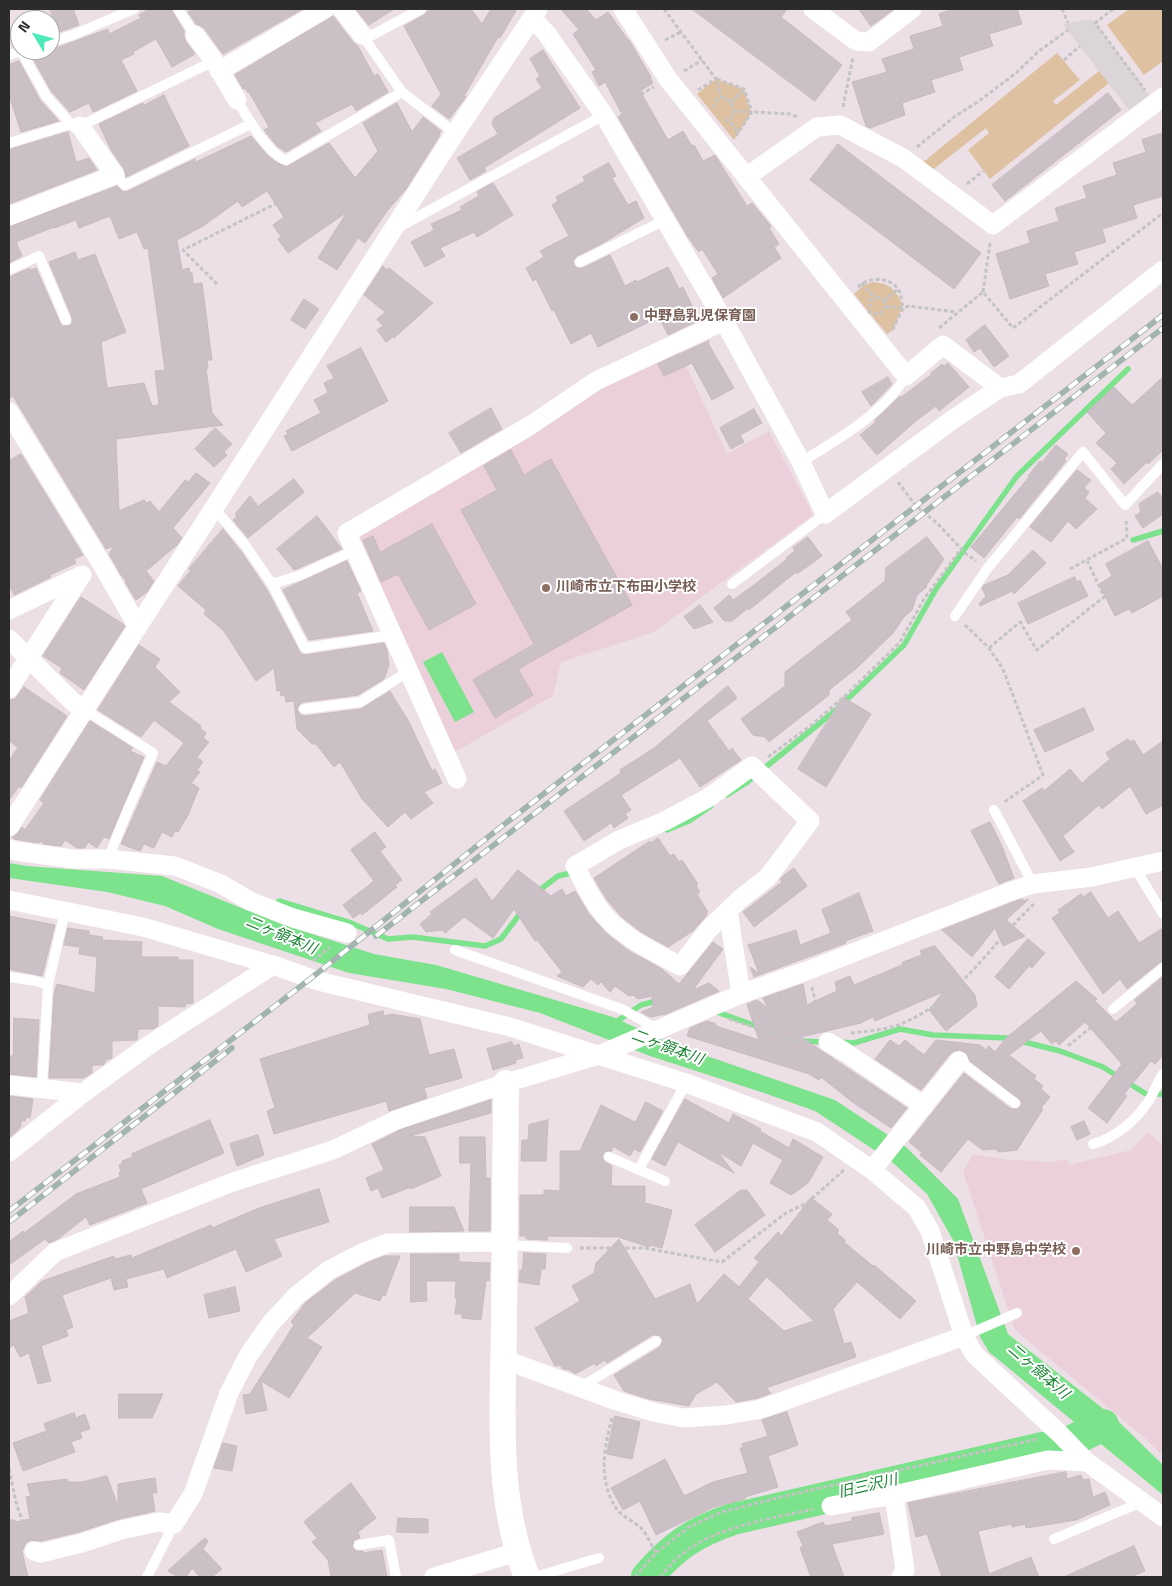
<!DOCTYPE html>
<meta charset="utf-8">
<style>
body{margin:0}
#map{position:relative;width:1172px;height:1586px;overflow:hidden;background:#ecdfe6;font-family:"Titillium Web",sans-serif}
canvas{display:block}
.frame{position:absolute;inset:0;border:10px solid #2b2b2b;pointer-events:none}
.north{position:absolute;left:10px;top:10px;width:50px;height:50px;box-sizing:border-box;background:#fff;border:1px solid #aaa;border-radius:50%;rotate:307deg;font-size:14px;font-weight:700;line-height:20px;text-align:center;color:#2b2b2b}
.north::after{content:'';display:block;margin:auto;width:18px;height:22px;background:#4fe9ba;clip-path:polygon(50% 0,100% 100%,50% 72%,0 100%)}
</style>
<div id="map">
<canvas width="1172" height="1586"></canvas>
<div class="frame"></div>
<div class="north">N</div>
</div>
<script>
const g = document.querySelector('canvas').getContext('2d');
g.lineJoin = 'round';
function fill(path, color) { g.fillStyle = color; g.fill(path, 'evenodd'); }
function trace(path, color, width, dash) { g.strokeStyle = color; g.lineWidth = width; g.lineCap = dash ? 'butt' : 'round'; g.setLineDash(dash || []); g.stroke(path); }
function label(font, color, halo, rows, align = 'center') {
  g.font = font + ' "Titillium Web","Noto Sans JP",sans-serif'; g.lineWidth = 4; g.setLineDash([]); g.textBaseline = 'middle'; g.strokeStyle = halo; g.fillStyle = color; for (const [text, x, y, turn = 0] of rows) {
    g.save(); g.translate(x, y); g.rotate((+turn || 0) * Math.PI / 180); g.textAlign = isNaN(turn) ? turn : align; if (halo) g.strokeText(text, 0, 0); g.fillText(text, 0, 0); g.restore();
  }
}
const education = new Path2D(`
 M679 350 727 454 769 431 813 515 654 632 561 662 553 696 453 753 357 543 361 532 598 389Z
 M1148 1132 1163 1145V1456L1146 1439 1015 1330 963 1172 973 1154 1002 1159 1050 1162 1068 1159 1069 1165 1131 1150Z`);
const green = new Path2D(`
 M1129 9H1163V61L1144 75 1107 25Z
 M1057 53 1080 80 1053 101 1056 105 1099 71 1109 83 990 179 968 150 989 133 986 128 926 175 916 168Z
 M716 79 744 89 751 113 734 140 697 94Z
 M874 282C893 285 894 289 903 305L893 330 887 334 854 294 864 285Z`);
const plaza = new Path2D(`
 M1092 19 1149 95 1129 110 1063 24Z`);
const water = new Path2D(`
 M442 652 474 712 455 722 423 662Z
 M9 863 27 866 162 876 281 924 374 954 436 965 613 1017 669 1043 835 1100 906 1147 958 1199 1008 1334 1115 1418 1163 1465V1495L989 1352 980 1337 953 1240 927 1194 891 1161 815 1111 764 1093 650 1056 540 1013 446 989 349 973 218 929 165 906 107 892 9 878Z`);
const stream = new Path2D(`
 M1133 540 1163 531
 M727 795 746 783 836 710 904 645 936 589 1017 476 1128 369
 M667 830 689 821 711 806
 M537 892 558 876 575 872
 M279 901 351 923 388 939 413 937 485 946 501 939 522 911
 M714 1011 759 1027
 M613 1024 641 1005 660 1000
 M801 1041 824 1042
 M841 1042 854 1043 900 1029 933 1035 1008 1038 1060 1051 1103 1067 1146 1094H1163`);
const river = new Path2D(`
 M647 1577C674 1546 694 1532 733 1519L1042 1448H1058L1103 1425`);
const building = new Path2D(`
 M50 9H73L79 25 59 32Z
 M150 9H171L184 31V37L186 42 195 54 172 67 156 39 133 52 134 54 121 60 137 91 93 112 89 103 70 112 52 92 32 57 108 29 109 34 141 18 139 15Z
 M195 9H303L223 54 204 28 196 24 188 12Z
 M356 9H394L369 25Z
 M430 9H471L482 24 491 9H517L500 38 498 37 464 96 466 97 449 119 432 106 441 94 404 26 424 15Z
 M561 9H586L596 20 608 12 628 40H629L651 77H650L653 83 640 91 668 140 683 131 692 146 694 145 703 161 715 155 747 206 752 203 771 226 769 228 779 244 774 247 781 258 723 298 712 278 718 274 702 249 699 252 688 237 618 117 622 114 605 82 599 86 592 72 596 70 573 34 579 30Z
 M692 9H787L781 17 842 65 815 101Z
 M859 9H894L871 26Z
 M955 9H1017L1022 24 989 34 993 46 959 57 963 70 931 80 935 92 902 103 905 115 870 128 866 126 852 82 887 72 882 59 914 49 910 36 943 26 939 14Z
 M333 16 353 42 358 46 374 76 378 74 388 92 356 111 352 104 315 123 321 131 286 152 277 146 264 130 269 127 249 92 248 93 245 88 243 89 235 75Z
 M543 50 580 108 484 168 486 171 470 180 457 158 498 134 492 124 494 118 542 88 536 79 540 76 530 59Z
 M19 61 40 100 59 121 21 132 9 95V65Z
 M1108 93 1121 110 1005 201 992 185Z
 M164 95 189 146 126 177 124 169 111 150 99 124 143 103 144 105Z
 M397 103 412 132 423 117 441 131 439 134 440 135 406 189 387 211 365 243 358 238 337 270 318 258 347 212 288 253 278 239 281 237 273 225 284 217 267 191 242 207 238 201 203 226 177 240 182 270 189 268 190 273H192L193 284 202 283 212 360H207L208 368 206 369 212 413 223 425 116 439 119 511 144 500 147 503 150 501 159 512 185 480 188 482 196 473 210 483 173 528 182 538 177 545 146 571 154 581 147 592 136 600 125 582 126 581 121 575 109 554 114 546 106 549 13 396 9 399V277L30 268 31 270 36 268 60 323 62 326H68L72 324V317L49 262 75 252 78 260 95 254 126 332 101 342 107 388 144 383 152 406 159 405 155 371 165 370 148 248 144 249 137 232 119 239 110 216 79 228 76 220 54 228V227L16 242 22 256 9 263V227L117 186 123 192 128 191 195 159 196 162 251 136 268 156 276 162 286 167 329 143 355 178 378 151 363 123Z
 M68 132 76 162 89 158 97 170 9 204V150Z
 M1163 133V196L1133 205 1137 218 1102 229 1106 242 1074 252 1078 264 1045 274 1049 286 1010 299 996 254 1030 243 1027 231 1059 221 1055 208 1087 198 1083 186 1117 175 1113 163 1146 152 1142 140Z
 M838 144 981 253 954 289 810 180Z
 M609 163 616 176 612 178 628 205 636 201 644 218 603 243 577 256 573 261 574 265 577 268H583L610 255 625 286 636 280 637 282 668 267 679 289 683 287 699 320 668 335 659 317 598 347 591 333 571 344 554 310 552 311 536 279 533 281 526 268 544 257 540 251 569 236 552 205 558 201 556 197 585 181 583 177Z
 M493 183 513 215 477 237 474 232 440 248 445 256 425 267 411 242 434 230 431 224 462 210 460 207 479 196 477 192Z
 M383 266 387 270 389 268 433 303 394 338 393 337 386 342 377 330 383 326 377 319 385 312 364 295Z
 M304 299 319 309 305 329 291 320Z
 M985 325 1009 356 994 367 980 348 974 352 966 340Z
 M709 341 708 343 734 388 712 400 692 363 664 376 658 364Z
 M361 348 388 401 292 451 284 436 288 434 286 431 321 413 314 400 328 393 324 383 334 378 327 366Z
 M948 363 969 387 939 411 936 406 916 421 877 455 860 435 876 422 875 420 900 396V398L932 374 931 373 942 364 944 366Z
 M888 377 892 384 871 406 862 392Z
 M1163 377V450L1148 464 1147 462 1124 484 1111 469 1117 463 1096 443 1106 433 1087 412 1114 387 1132 405Z
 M491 408 502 429 461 453 449 433Z
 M754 409 762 423 740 435 744 442 731 449 720 428Z
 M215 428 232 444 224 452 227 455 214 467 195 449Z
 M1056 445 1068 454 1064 459 1066 461 1019 519 1017 517 984 558 971 547 1029 477 1028 476 1040 461 1042 462Z
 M511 450 524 475 551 459 632 605 518 669 533 695 495 718 473 680 534 644 461 510 497 490 484 466Z
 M21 454 83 555 74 559 76 563 48 576 51 577 14 595 9 584V461Z
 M1077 470 1091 480 1084 488 1089 492 1085 498 1097 509 1076 529 1068 521 1051 542 1030 527Z
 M294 479 304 492 248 538 233 520 237 516 235 514 250 496 258 506Z
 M1158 492 1163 499V514L1143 528 1135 516 1141 512 1139 504Z
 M317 516 342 549 294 570 277 549Z
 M432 524 476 604 429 630 398 574 381 582 363 540 373 536 380 552Z
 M223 529 243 554 267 590 301 654 306 655 384 643 387 650 389 665 384 679 358 695 303 702 298 706 297 710 301 715 305 716 361 709 390 691 409 722 432 771 435 769 442 783 424 792 433 803 411 819 405 812 388 827 362 799 340 762 334 767 316 744H312L297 729 294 701 286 702 285 695 281 696 280 690 277 691 274 668 256 681 224 631 204 614 206 610 178 586 191 570 189 569Z
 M808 537 822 556 797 574 796 572 749 610 748 608 732 621H724L714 608 729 595 733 600 754 585 787 559 786 558 795 551 793 548Z
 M927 537 944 559 926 586 927 587 917 595 912 610 904 617 893 633 857 668 829 690V695L769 742 765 737 753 735 741 719 785 686V672L852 620 846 612 885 581 886 568Z
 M1148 541 1163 569V596L1132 613 1129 609 1115 616 1099 584 1112 576 1106 564Z
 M1033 550 1046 563 1014 594 1012 591 980 606 979 604 986 596 982 588 984 585 1008 575Z
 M347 561 361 591 357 593 373 631 309 640 283 590Z
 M1075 577 1077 582 1080 580 1088 596 1028 624 1018 603Z
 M81 597 123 624 125 626 84 690 60 673 62 668 43 656Z
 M700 605 713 622 694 629 684 617Z
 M139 645 160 659 155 667 180 692 169 702 201 726 200 728 206 733 203 738 209 742 197 757 203 762 197 770 200 772 191 783 199 788 188 815 178 832 175 831 172 837 162 832 154 848 144 844 140 851 121 844 157 762 166 766 184 743 154 720 141 737 98 710Z
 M728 686 737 698 707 721 729 751 732 748 741 760 700 787 680 758 621 795 631 810 625 814 628 818 614 828 611 823 584 841 564 811 621 773 620 770 654 748Z
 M24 687 67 716 21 788 19 786 9 800V761L18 747 9 741V700L15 699Z
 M843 697 871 714 826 787 798 769Z
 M1084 708 1094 730 1045 752 1034 730Z
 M90 721 133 748 130 751 144 757 109 839 104 837 97 848 88 842 85 848H77L65 840 61 846 44 844 40 841 39 843 14 839 12 837 18 833 22 827 25 830 44 803 40 800Z
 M1128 739 1130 742 1134 740 1143 755 1163 741V805L1146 814 1130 786 1102 809 1099 805 1063 836 1074 852 1060 861 1023 801 1042 788 1044 791 1070 769 1082 783 1110 759 1106 753Z
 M990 822 1001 844 1014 878 999 884 971 831Z
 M375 832 386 847 380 851 402 880 395 885 397 887 362 915 360 913 353 918 343 905 374 881 351 850Z
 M658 838 670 856 674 854 679 862 682 860 698 884 696 886 700 892 697 894 708 912 706 913 707 915 693 931 668 947 641 932 622 917 607 900 594 878 650 841 651 843Z
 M794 868 807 886 754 927 743 912 782 882 780 879 782 877Z
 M518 870 551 896 562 889 566 896 575 891 589 914 607 934 629 951 662 969 679 984 713 942 723 949 693 990 709 983 719 991 666 1014 650 1017 641 1012 653 1007 652 996 638 999 633 995 629 996 615 986 610 992 601 982 598 985 591 979 583 987 557 976 562 972 537 940 535 941 514 909 493 938 464 917 445 933 443 930 426 932 420 924 432 914 430 912 476 878 492 901Z
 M1091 892 1108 918 1118 911 1139 943 1163 928V961L1159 963 1127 989 1120 979 1103 994 1052 918 1060 913 1058 910 1081 894 1083 897Z
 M859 893 873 931 845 941 846 943 754 977 750 967 759 973 748 945 796 930 800 945 831 933 822 910Z
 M1022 899 1023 901 1029 899 1006 920 1025 936 1003 946 995 928 972 957 942 930Z
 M9 916 55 925 42 976 9 969Z
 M68 928 89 931V935L103 937 102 940 142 942 141 957H178V960H193V1003L185 1004V1007L158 1006V1026L153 1029H138L137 1040 112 1041V1058L106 1060 103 1065H92V1073L84 1078H49L54 994 57 984 95 993 97 957 79 954 80 947 64 945Z
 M1028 939 1045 953 1032 968 1029 966 1009 989 995 977Z
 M935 946 975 995 977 1006 946 1031 929 1010 943 992 875 1021 873 1017 861 1023 801 1037 907 1108 891 1128 851 1101 821 1077 819 1080 809 1074 687 1036 690 1028 707 1021 716 1024V1026L759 1040 747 1004 757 1000 768 1008 763 998 803 984 807 1005 837 991 835 982 850 976 854 985 902 965 903 962 922 955 920 951Z
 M1163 977V1055L1155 1064 1151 1061 1124 1094 1127 1096 1107 1123 1088 1108 1122 1064 1085 1022 1059 1045 1056 1041 1052 1044 1041 1031 1009 1055 1036 1076 1034 1079 1043 1086 1041 1089 1050 1097 1041 1108 1043 1109 1017 1150 999 1152 995 1149 983 1150 968 1139 941 1172 920 1155 922 1153 909 1142 964 1073 1011 1109H1018L1022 1104 1021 1101 970 1061 966 1053 960 1050 954 1051 950 1054 921 1090 875 1059 890 1040 899 1046 905 1040 924 1055 936 1040 980 1045 986 1050 989 1046 995 1052 1006 1038 1076 981 1097 999 1095 1001 1116 1022 1137 1004 1135 1000Z
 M383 1011 384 1016 392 1014 420 1019 429 1055 454 1049 462 1078 424 1088 427 1098 389 1111 386 1101 274 1134 267 1111 275 1108 260 1059 370 1025 368 1015Z
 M14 1018 39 1020 36 1077 9 1074V1056H13Z
 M512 1042 513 1046 519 1044 523 1058 515 1060 516 1063 493 1070 487 1049Z
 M9 1096 33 1099 30 1118 26 1117 25 1121 22 1120 20 1128 9 1138Z
 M685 1099 729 1123 733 1114 761 1129 760 1131 789 1148 793 1139 823 1157 808 1183 791 1195 770 1183 783 1160 753 1143 741 1166 718 1152 734 1173 678 1142 665 1166 652 1159Z
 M491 1100V1113L410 1136 425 1137 441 1176 411 1189V1187L382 1198 378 1188 371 1191 366 1178 384 1170 372 1144 400 1130Z
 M646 1102 663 1111 640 1152 634 1149 630 1156 612 1146V1151H605L602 1157 604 1161 612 1166 611 1186H645V1203L672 1210 662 1248 650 1245 649 1247 621 1238 622 1237 548 1236 547 1240 526 1239V1236H520V1195H544V1190L560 1191V1151H580L601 1105 635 1122Z
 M210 1120 224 1153 141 1189 147 1203 90 1225 86 1217 58 1239 49 1243 45 1239 9 1265V1242L23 1231 24 1233 76 1194 120 1177 119 1173 121 1172 119 1165 123 1163 122 1161 133 1157 132 1154Z
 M548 1120 546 1161H521L522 1140H528L529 1125Z
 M1084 1121 1090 1134 1077 1140 1071 1127Z
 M258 1135 264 1155 237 1166 230 1144Z
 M460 1137H485L486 1178H490V1231H469L471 1163H460Z
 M319 1189 329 1222 274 1239 282 1256 246 1272 236 1249 167 1278 164 1269 126 1279 128 1287 114 1290 111 1278 62 1295 73 1327 66 1330 68 1336 41 1346 51 1381 38 1384 29 1353 20 1357 14 1345 9 1348V1321L29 1313 25 1297 42 1281 114 1256 115 1259 131 1255 132 1258 211 1225 212 1228 259 1208Z
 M741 1190H747L765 1215 715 1252 695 1225Z
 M811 1198 832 1214 827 1220 839 1230 837 1233 845 1240 844 1242 873 1266 874 1265 916 1301 900 1319 857 1282 833 1309 844 1344 851 1342 856 1357 766 1388 771 1393 758 1398 736 1402 717 1382 696 1394 689 1406 649 1399 624 1391 614 1375 660 1347 663 1340 659 1335H652L607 1363 605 1360 596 1366 595 1363 575 1374 570 1370 563 1369 560 1365 555 1366 535 1328 580 1301 572 1286 594 1273 596 1263 619 1239 655 1299 690 1284 697 1304 724 1274 739 1287 759 1262 754 1258 778 1232 781 1236ZM767 1277 814 1321 784 1331 748 1299Z
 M410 1207H454L464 1231 410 1232Z
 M524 1253 546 1254 545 1269H541L539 1285 519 1282 520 1270 522 1271Z
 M411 1254H459V1262L490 1263 489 1281 486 1280 481 1320 462 1318V1314H455L457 1298H455L456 1281H426L427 1301 411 1302Z
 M385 1256H400L385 1296 382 1295 380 1301 355 1293 307 1338 322 1347 289 1398 261 1381 267 1410 246 1414 243 1395 250 1394 294 1325 291 1322 305 1303 335 1280 369 1262Z
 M235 1287 240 1311 209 1318 204 1295Z
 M119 1394H163L152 1418H119Z
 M787 1412 798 1445 768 1456 778 1487 745 1497V1499L714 1507 656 1535 640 1501 623 1510 611 1488 665 1459 684 1496 713 1482 748 1473 740 1448H743L742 1444 768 1436 762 1420Z
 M74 1413 76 1418 85 1414 90 1429 80 1432 82 1438 71 1442 75 1452 23 1471 13 1443 47 1431 44 1424Z
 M615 1416 640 1422 632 1459 607 1454Z
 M223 1443 237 1446 232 1471 214 1468Z
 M1066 1472 1067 1479 1081 1475 1083 1480 1089 1479 1093 1497 1105 1492 1110 1505 1076 1520 1058 1523 1026 1528 1025 1524 1012 1527V1524L978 1531 989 1574 1031 1557 1039 1577H942L927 1534 916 1537 908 1503Z
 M107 1476 118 1506V1484L155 1478 157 1493H152L155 1511 119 1519 79 1532 41 1541 31 1540 26 1543 22 1551 28 1577H9V1520H15L16 1522 30 1519 26 1497 31 1496 27 1484 67 1479 68 1482H82Z
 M351 1483 376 1518 358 1532 360 1538 354 1540 352 1547 356 1551H363V1553L382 1550 387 1577H331L328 1560 312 1542 317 1538 304 1522Z
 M879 1513 884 1534 832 1544 844 1577H811L800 1548 803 1546 797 1532 823 1522 825 1526 852 1521V1518Z
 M398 1518 428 1519V1533L397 1532Z
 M205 1538 208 1541 203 1549 222 1569 212 1577H200L192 1568 186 1577H178L168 1571Z
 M1134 1546 1145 1571 1130 1577H1064Z`);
const path = new Path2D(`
 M664 9 716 79 721 97
 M1062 9 1068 23
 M1113 9 1095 23 1145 90
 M9 29 14 40
 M665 40 681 32
 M1064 60 1080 46
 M684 71 702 60
 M717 79 744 89 751 109V113L736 136
 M698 90 716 79
 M721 97 731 102 735 111 729 121
 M731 102 744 89
 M618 107 654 87
 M843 107 853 57
 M714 108V103L721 97
 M735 111 791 114 799 118
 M725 120 729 121 739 133
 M917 147 954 117 979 101 1016 73 1039 51 1068 30
 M967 184 983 171
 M862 283 874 298
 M217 284 183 250 307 188 294 170
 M858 287C868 277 889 276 898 289 901 294 902 302 903 308L892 331
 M983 292 990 243
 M877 297 884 301 886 306 880 314H875L869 312 870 301Z
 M884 301 898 289
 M886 306 903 308 909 306 956 312
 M939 328 983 292 1013 328 1163 213
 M898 482 916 506 938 524 965 553 976 561
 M1070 569 1127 538 1126 518
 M965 625 989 648 1003 669 1043 775 1003 803
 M989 648 1020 622 1037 650 1104 597 1087 560
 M768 757 810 726 845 696 900 642 924 599 961 549
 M313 961 330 947
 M812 987 821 1027
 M729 1019 795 1041H811
 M851 1033C868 1031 887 1030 903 1023 957 1001 992 943 1034 904
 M1068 1046 1104 1017
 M580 1248H644L722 1262 786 1213 807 1203 844 1170
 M612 1418C604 1448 598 1480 616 1508 621 1516 633 1521 640 1527 647 1533 651 1545 656 1553
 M9 1469 17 1506 28 1536
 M635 1577 656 1553 689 1527 722 1512 785 1496 1038 1439
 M660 1577C665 1572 670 1565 675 1560 712 1526 767 1520 813 1509`);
const lane = new Path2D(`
 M178 9 195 35
 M362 35 402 92 455 133
 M365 39 421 9
 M50 42 73 35 134 9
 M9 55 21 51 46 96 71 124
 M237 100C247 117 268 154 286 160L402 92
 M9 143 71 124 76 128 214 61
 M115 175 125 185 251 124
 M399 227 604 115
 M580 262 665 220
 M9 270 39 256 66 320
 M801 462C837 440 884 413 906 376
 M214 508 245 545 272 584 305 648 392 635
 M272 584 301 575 355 550
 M732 584 825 514
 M955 616 987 569 1083 452 1125 505 1163 464
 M304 709 360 702 409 671
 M85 710 153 753 127 812 108 859
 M994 810 1033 884
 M1135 868 1163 914
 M455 950 624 1010 657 1029
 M9 977 36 981 48 985
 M1113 1009 1163 968
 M959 1061 1015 1103
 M42 1088 48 985 65 911
 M1093 1144C1115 1138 1135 1121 1148 1102 1154 1093 1157 1083 1163 1074
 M609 1157 665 1181
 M639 1169 686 1083
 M506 1245 567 1248
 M964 1336 1017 1313
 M581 1387 656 1341
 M1054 1539 1142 1502
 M359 1545 389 1540 396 1577
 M147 1577 174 1524
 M535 1577 599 1558`);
const street = new Path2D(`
 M342 9 362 35
 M623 9 668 79 906 376 943 345 1000 388
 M813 9 856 41 869 42 912 9
 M533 19 547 34 604 115 724 321 801 462 825 514 952 420 1000 388 1019 384 1163 270
 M195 35 214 61 237 100
 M219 71 325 9
 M746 177 817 127 840 125 903 158 993 225 1163 97
 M9 216 115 175 80 126
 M9 412 100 561 138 627
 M9 610 82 575
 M9 639 73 702 85 710
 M9 689 81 576
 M752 766 810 821 768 877 740 899 709 929 680 966C651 950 617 935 598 907 589 894 582 879 575 866L619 840 665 821 708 798Z
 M457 779 347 533 531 425 596 381 724 321
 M9 827 455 133 538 9
 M9 849 16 851 73 859H108L175 866 221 884 250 901 293 918 347 933
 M9 900 143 927 273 965 318 981 510 1027 686 1083 817 1132 872 1170 917 1208 930 1231 964 1336 974 1354 1060 1434 1087 1462 1163 1517
 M728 911 741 994
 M828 1042 845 1052 924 1106
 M9 1085 83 1093
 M9 1152 83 1093 149 1045 273 965
 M872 1170 959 1061
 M9 1296 55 1252 233 1182 333 1150 396 1120 506 1083 599 1055 741 994 809 970 1009 892 1033 884 1092 877 1163 861
 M503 1359 617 1401 653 1412 684 1418 727 1415 761 1409 964 1336
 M894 1495 905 1570 901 1577
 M831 1506 894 1495 1048 1460 1087 1462
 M34 1551 41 1553 82 1543 121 1530 159 1522 174 1524 193 1494 229 1393 248 1356 271 1323 296 1296 329 1270 364 1252 388 1243 505 1242
 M434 1577 517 1552`);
const secondary = new Path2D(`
 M506 1083C505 1163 505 1243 504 1322 503 1408 495 1496 527 1577`);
const rail = new Path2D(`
 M376 936 1163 328
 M9 1211 310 979 502 826 1163 315
 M9 1222 232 1048`);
const markers = [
 [634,317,5,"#8d6e63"],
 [546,588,5,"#8d6e63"],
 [1076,1251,5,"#8d6e63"]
];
const educationNames = [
 ["中野島乳児保育園",644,317],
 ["川崎市立下布田小学校",556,588],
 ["川崎市立中野島中学校",1066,1251,"right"]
];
const waterNames = [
 ["二ヶ領本川",281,936,23],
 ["二ヶ領本川",667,1048,20],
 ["二ヶ領本川",1038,1372,41],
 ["旧三沢川",868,1487,-13]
];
fill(education, '#ebd0dc');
fill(green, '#ddc1a1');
fill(plaza, '#dcd5d8');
fill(water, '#7ce38c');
trace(stream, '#7ce38c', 5.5);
trace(river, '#7ce38c', 32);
fill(building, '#cbc0c6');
trace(building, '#c7b9bf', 1);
trace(path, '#c4c4c4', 3, [4, 2.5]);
trace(lane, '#fff', 10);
trace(street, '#fff', 19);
trace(secondary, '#fff', 26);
trace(rail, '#a2b4af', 5.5);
trace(rail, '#fff', 4, [11]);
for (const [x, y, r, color] of markers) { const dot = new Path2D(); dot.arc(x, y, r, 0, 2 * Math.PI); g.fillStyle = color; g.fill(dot); trace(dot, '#fff', 2); }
label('bold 14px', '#785e54', '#fff', educationNames, 'left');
label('italic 15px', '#198331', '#fff', waterNames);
</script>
